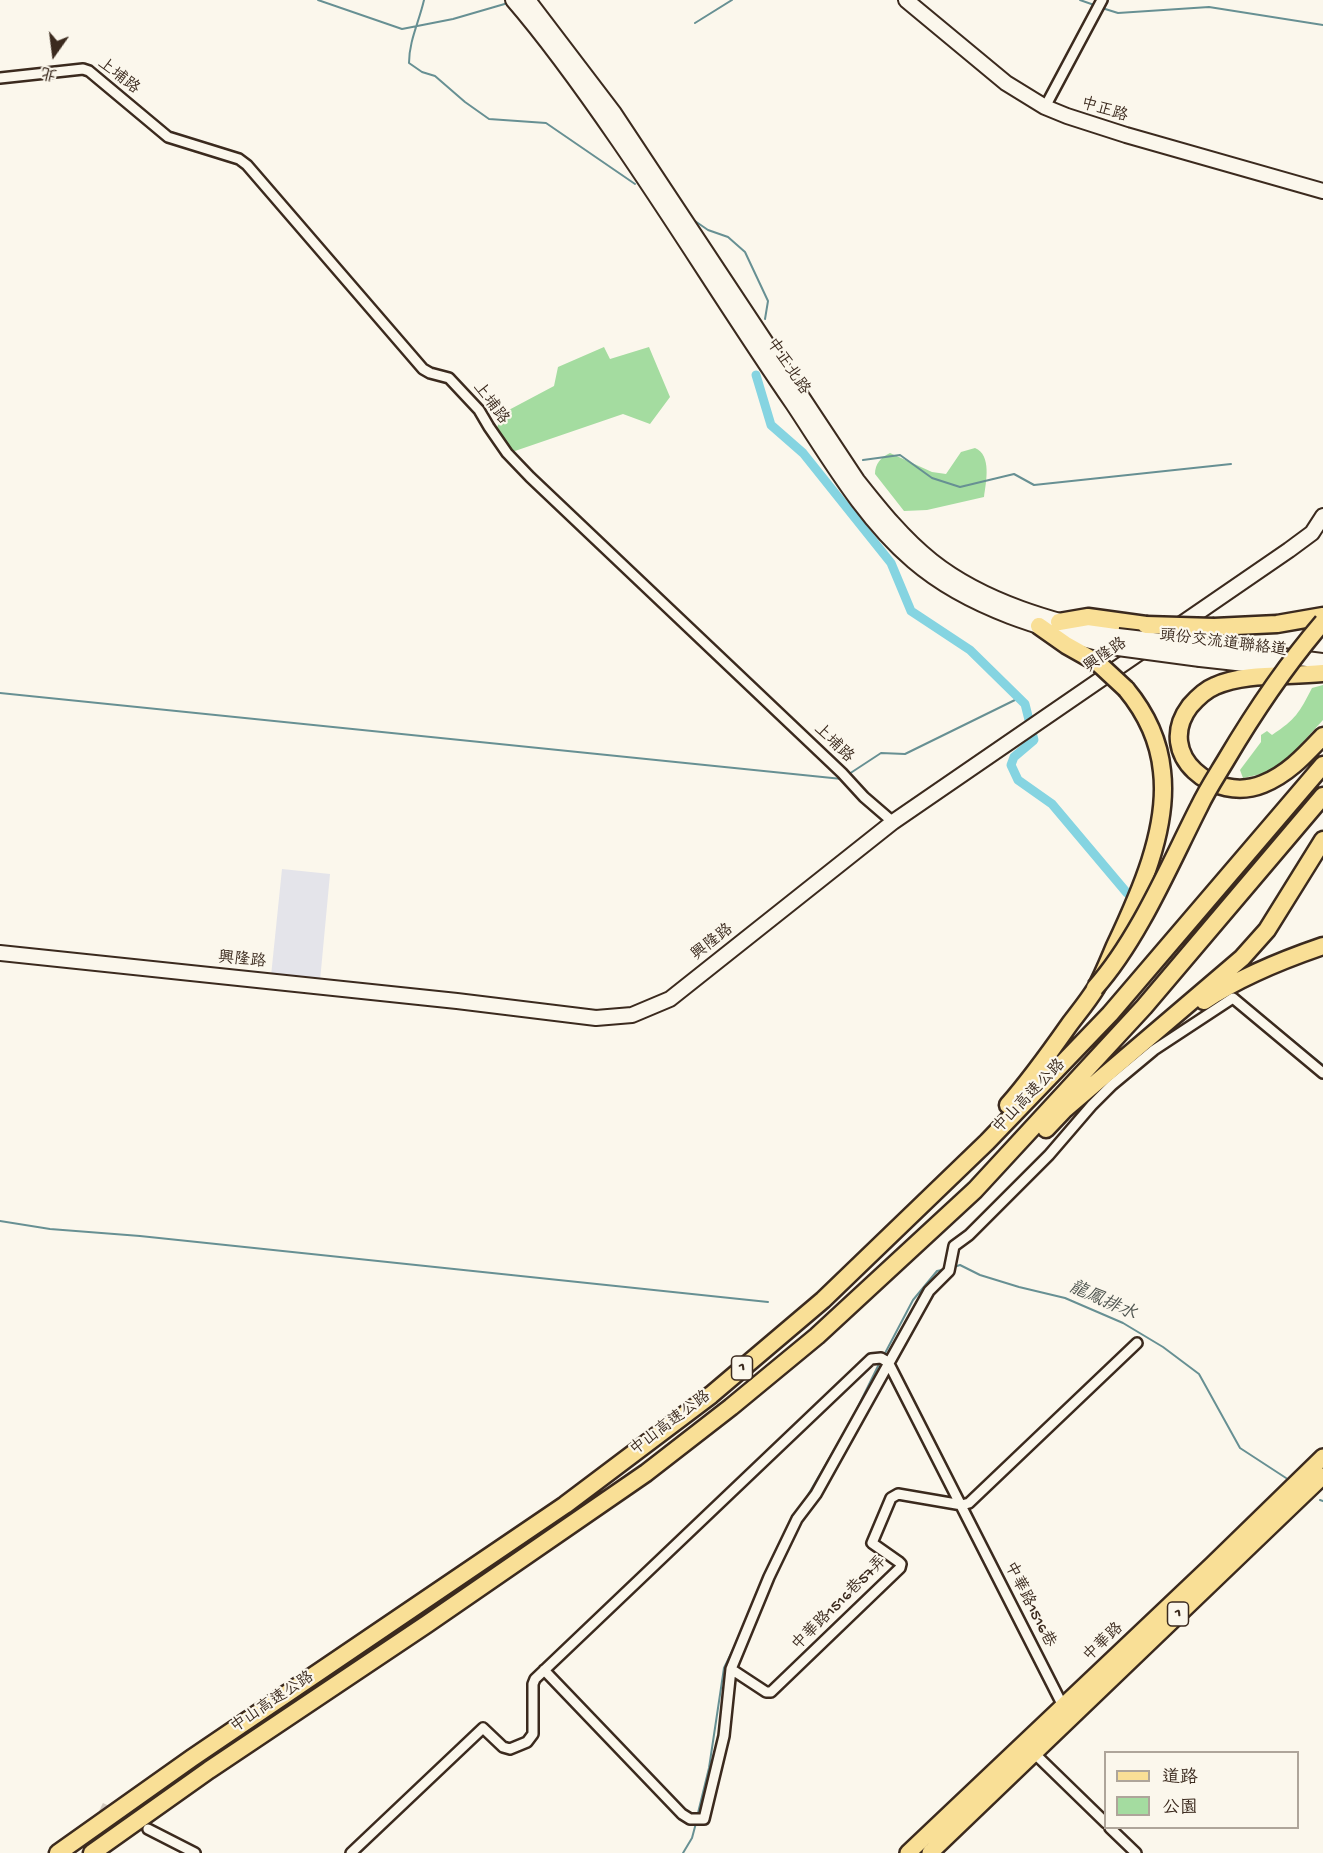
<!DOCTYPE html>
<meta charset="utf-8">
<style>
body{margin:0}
#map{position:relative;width:1323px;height:1853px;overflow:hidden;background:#fbf7ec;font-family:"Gochi Hand","LXGW WenKai TC",sans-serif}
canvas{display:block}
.legend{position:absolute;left:1104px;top:1751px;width:195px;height:78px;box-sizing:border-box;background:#fbf7ec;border:2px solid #aea59a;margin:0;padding:8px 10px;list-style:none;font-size:18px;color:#3b2a1e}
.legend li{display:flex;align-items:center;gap:12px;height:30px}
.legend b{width:30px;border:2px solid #aea59a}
.north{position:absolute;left:24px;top:24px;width:60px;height:60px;-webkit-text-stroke:4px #fbf7ec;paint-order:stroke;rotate:194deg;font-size:16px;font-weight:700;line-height:24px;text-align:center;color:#3b2a1e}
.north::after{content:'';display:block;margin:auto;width:21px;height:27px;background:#3b2a1e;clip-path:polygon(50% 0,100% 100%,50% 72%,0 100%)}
</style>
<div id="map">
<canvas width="1323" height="1853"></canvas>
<ul class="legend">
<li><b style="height:8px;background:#f9df96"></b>道路</li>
<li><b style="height:16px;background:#a4dca0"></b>公園</li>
</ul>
<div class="north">北</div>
</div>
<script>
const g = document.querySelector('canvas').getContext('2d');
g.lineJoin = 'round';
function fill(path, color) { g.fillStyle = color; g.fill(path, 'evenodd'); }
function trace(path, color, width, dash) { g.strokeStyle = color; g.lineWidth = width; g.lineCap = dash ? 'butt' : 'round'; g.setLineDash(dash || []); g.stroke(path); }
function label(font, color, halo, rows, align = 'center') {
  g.font = font + ' "Gochi Hand","LXGW WenKai TC",sans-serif'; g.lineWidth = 4.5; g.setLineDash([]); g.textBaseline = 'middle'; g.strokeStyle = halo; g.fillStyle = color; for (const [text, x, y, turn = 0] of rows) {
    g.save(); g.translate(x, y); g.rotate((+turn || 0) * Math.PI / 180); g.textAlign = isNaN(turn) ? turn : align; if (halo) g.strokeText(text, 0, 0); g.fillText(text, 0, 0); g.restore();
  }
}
const built = new Path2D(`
 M282 869 330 874 320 981 271 976Z`);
const green = new Path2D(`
 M604 347 610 359 649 347 670 397 650 424 623 414 512 452 495 431 505 412 554 386 558 367Z
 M975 448C992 455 986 482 984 497L927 510 904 511 875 474C875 464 881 457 890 453L932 472 946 474 961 452Z
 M1323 685V720L1292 754 1270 772 1243 778 1240 770 1261 742V735L1267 731 1272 735C1296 719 1299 713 1312 688Z`);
const stream = new Path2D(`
 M318 0 402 29 453 19 508 3
 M424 0C419 22 409 41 409 63L422 72 435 76 465 102 489 119 546 123 635 184
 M1080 0 1097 6
 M1102 8 1118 13 1209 7 1323 25
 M695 23 732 0
 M692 219 708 230 728 237 745 252 768 301 765 319
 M863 460 900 455 932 478 960 487 1014 474 1034 485 1231 464
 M0 693 842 779 844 778
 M849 774 881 753 905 754 1019 698
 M1242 999 1323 1065
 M0 1221 50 1229 140 1236 768 1302
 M954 1267 960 1265 980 1275 1019 1287 1065 1298 1123 1323 1163 1347 1199 1374 1240 1448 1286 1478
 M883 1357 913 1300 937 1271 946 1269
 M1320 1500 1323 1501
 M801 1507 851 1421 880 1362
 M697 1817 709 1768 724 1668 743 1629
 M683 1853 692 1838 696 1823`);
const canal = new Path2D(`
 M756 375 771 425 803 453 891 563 911 611 970 650 1025 704 1034 740 1014 757 1011 765 1018 780 1052 804 1127 893`);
const streetTunnel = new Path2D(`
 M101 1807 137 1824`);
const street = new Path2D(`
 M0 78 83 69 89 71 168 137 239 159 247 165 423 369 430 373 449 378 479 410 489 427 507 453 530 477 842 773 864 797 893 822
 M1045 107 1102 0
 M962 1505 969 1503 1137 1343
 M731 1669 766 1692H771L900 1568 901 1564 899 1562 872 1543 891 1498 898 1494 962 1505
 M544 1670 682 1814 690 1819H704L724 1736 731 1669 769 1577 797 1519 816 1494 929 1291 949 1271 954 1246 969 1235 1049 1155 1092 1105 1112 1085 1154 1050 1233 998 1323 1073
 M1034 1753 1106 1823
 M1110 1828 1136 1853
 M148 1829 195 1853
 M351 1853 483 1728 503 1747 510 1749 527 1742 533 1734V1684L535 1679 871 1359 881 1358 888 1362 1064 1708`);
const secondary = new Path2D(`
 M513 0C551 44 585 92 618 140 678 227 733 317 793 404 829 458 863 518 913 561 970 610 1046 630 1118 648
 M528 0 614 113 857 480C880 509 903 538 932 561 985 603 1054 621 1118 636
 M906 0 1006 83 1045 107 1067 116 1126 135 1323 191
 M1204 646 1323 661
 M1200 659 1290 669
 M0 953 457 1001 596 1018 632 1015 670 999 893 822 1289 550 1312 533 1323 516`);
const primary = new Path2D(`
 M908 1853 1212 1565 1323 1457
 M930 1853 1323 1476`);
const highway = new Path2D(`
 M1059 622 1088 617 1146 625
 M1039 626 1066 645 1098 663
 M1214 627 1277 624 1323 616
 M1323 673C1289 677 1246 672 1215 686 1205 690 1197 698 1190 706 1153 755 1215 804 1263 784 1288 774 1305 755 1323 736
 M1204 1001C1240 977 1282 960 1323 946
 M1008 1105C1030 1080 1050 1052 1069 1025 1078 1013 1088 1001 1096 988 1103 975 1109 960 1115 946 1139 895 1169 829 1162 771 1159 741 1145 712 1126 689
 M1046 1129 1064 1110 1242 958 1267 930 1323 840
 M58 1853 192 1758 565 1505 711 1395 823 1300 987 1142 1110 1014 1323 765
 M92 1853 209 1770 427 1624 646 1473 731 1407 817 1336 975 1190 1144 1007 1323 796`);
const secondaryBridge = new Path2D(`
 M1118 636 1204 646
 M1118 648 1200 659`);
const highwayBridge = new Path2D(`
 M1146 625 1214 627
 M1098 663 1126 689
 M1095 988C1138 940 1170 864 1199 807 1207 790 1217 775 1226 760 1255 711 1286 665 1323 622`);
const shields = [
 [742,1368,21],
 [1178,1614,21]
];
const shieldNames = [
 ["1",742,1368],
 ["1",1178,1614]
];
const streetNames = [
 ["上埔路",118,77,38],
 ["中正路",1104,111,17],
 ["中正北路",787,367,56],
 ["上埔路",490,404,53],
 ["頭份交流道聯絡道",1223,644,7],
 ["興隆路",1106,656,-35],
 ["上埔路",833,744,44],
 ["興隆路",713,943,-38],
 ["興隆路",242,961,6],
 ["中山高速公路",1030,1097,-46],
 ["中山高速公路",671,1424,-37],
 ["中華路1516巷57弄",840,1604,-45],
 ["中華路1516巷",1029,1605,63],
 ["中華路",1104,1643,-43],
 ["中山高速公路",273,1703,-34]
];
const waterNames = [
 ["龍鳳排水",1102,1302,24]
];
fill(built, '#e4e4ea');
fill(green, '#a4dca0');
trace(stream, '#679093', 2);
trace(canal, '#85d4e1', 9);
trace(streetTunnel, '#d5cec3', 9, [9, 4.5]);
trace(street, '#3b2a1e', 14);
trace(secondary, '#3b2a1e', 18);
trace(primary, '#3b2a1e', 20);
trace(highway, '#3b2a1e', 21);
trace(street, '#fbf7ec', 9);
trace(secondary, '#fbf7ec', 14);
trace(primary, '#f9df96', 15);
trace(highway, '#f9df96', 16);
trace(secondaryBridge, '#3b2a1e', 18, []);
trace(highwayBridge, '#3b2a1e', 21, []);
trace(secondaryBridge, '#fbf7ec', 14);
trace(highwayBridge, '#f9df96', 16);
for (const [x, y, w] of shields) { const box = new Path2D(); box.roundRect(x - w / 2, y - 12, w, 24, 4.5); g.fillStyle = '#fbf7ec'; g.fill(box); trace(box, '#3b2a1e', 1.5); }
label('bold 15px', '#3b2a1e', null, shieldNames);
label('16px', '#3b2a1e', '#fbf7ec', streetNames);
label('italic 18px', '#4e544f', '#fbf7ec', waterNames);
</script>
